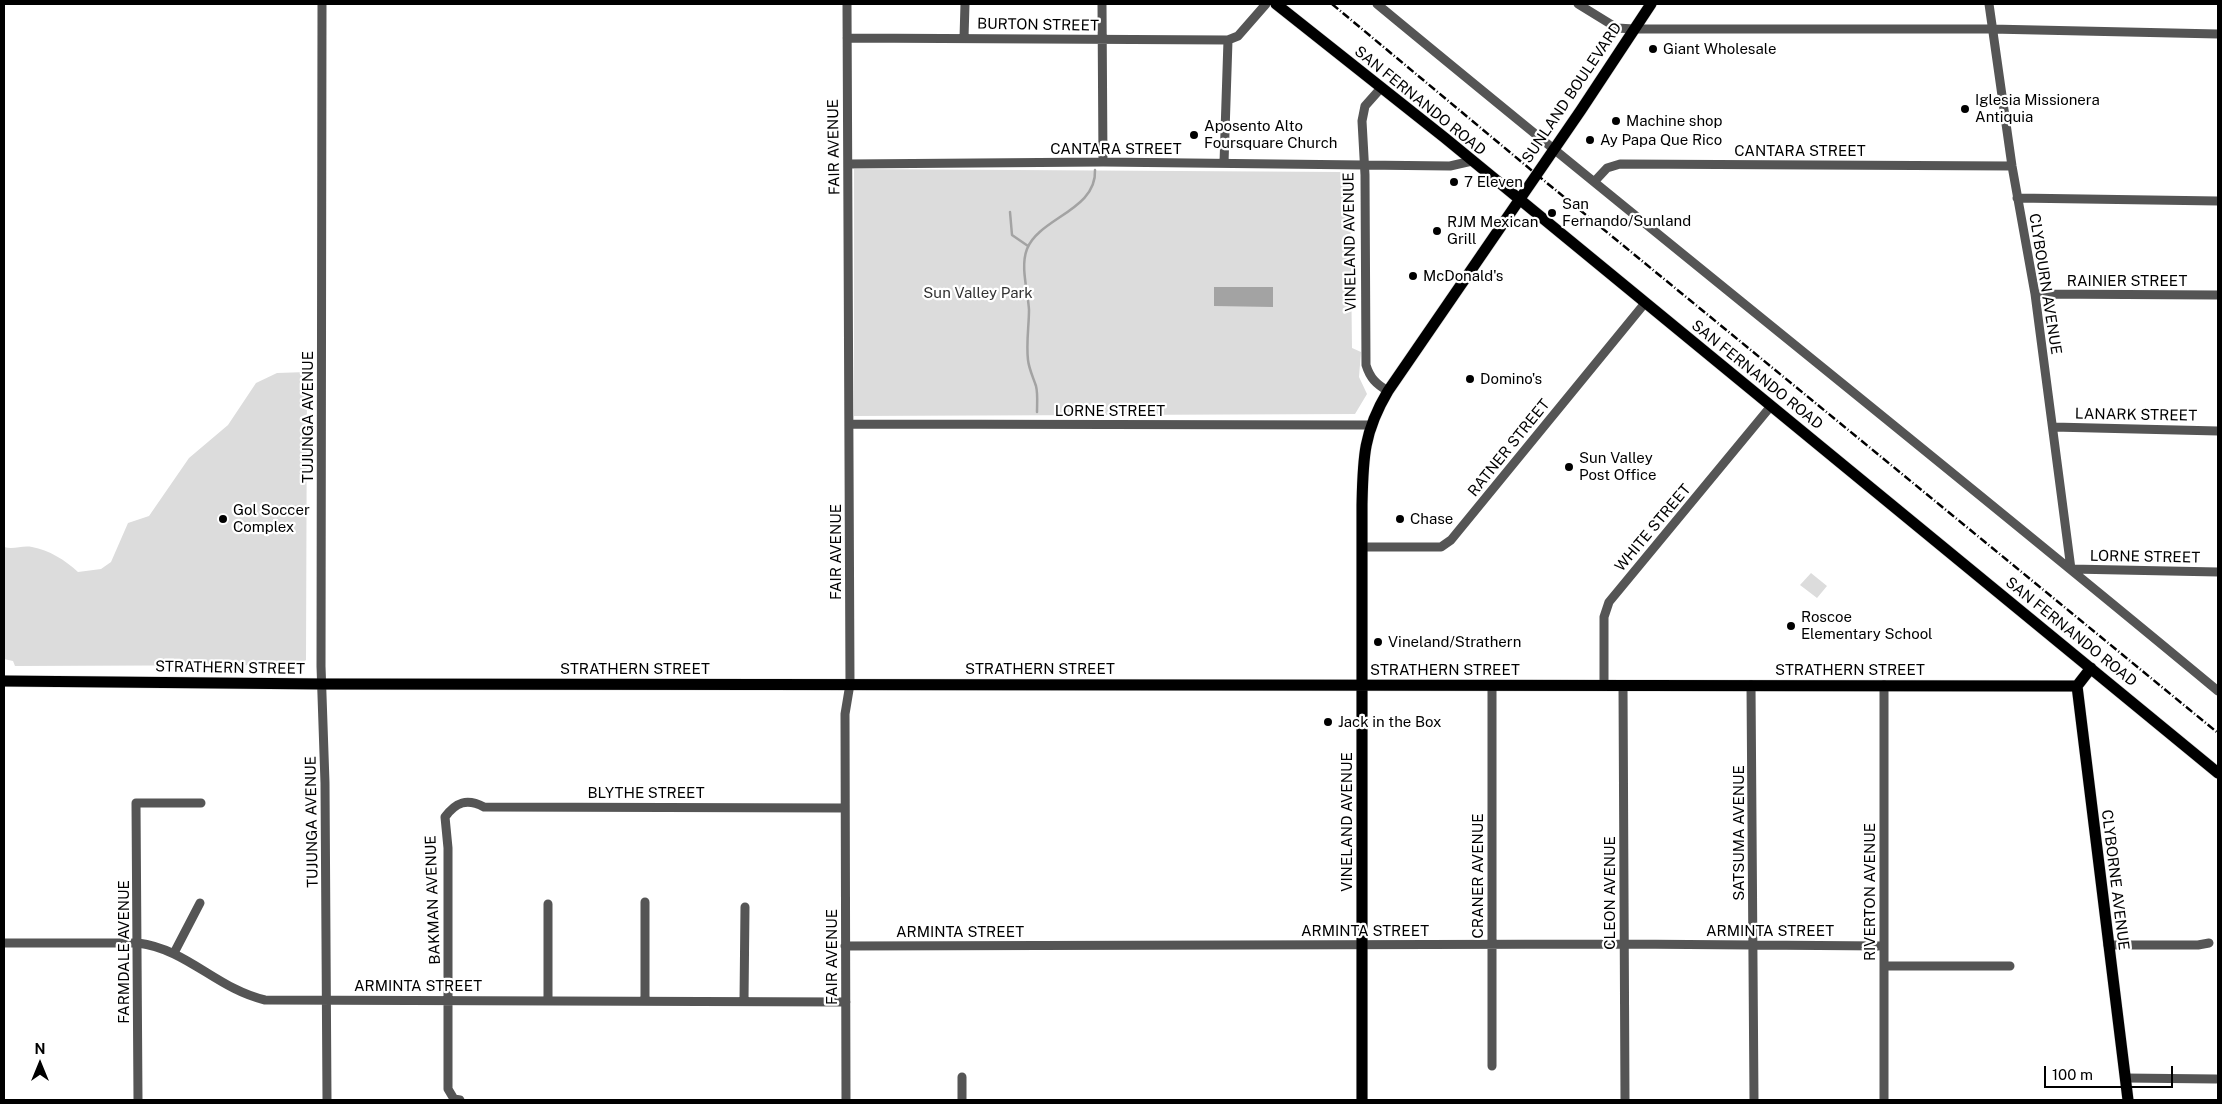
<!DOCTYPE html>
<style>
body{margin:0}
#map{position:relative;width:2222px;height:1104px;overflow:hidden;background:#fff;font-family:"Public Sans",sans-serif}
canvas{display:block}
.frame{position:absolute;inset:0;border:5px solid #000;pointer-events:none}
.north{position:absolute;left:15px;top:1039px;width:50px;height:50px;-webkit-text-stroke:4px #fff;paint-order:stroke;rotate:0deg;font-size:14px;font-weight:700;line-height:20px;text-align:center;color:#000}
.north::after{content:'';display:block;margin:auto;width:18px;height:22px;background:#000;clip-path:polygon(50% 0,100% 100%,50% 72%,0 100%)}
.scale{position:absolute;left:2044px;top:1066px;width:129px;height:22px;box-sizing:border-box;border:2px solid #000;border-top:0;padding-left:6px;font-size:15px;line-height:18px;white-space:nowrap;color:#000;-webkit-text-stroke:4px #fff;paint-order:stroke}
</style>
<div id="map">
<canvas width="2222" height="1104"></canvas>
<div class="frame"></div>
<div class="north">N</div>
<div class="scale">100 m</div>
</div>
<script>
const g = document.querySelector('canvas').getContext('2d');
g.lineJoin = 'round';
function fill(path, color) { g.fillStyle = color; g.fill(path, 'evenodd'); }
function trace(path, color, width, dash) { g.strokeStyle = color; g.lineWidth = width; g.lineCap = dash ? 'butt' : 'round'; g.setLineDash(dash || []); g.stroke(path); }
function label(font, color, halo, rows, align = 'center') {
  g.font = font + ' "Public Sans",sans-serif'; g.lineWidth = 4.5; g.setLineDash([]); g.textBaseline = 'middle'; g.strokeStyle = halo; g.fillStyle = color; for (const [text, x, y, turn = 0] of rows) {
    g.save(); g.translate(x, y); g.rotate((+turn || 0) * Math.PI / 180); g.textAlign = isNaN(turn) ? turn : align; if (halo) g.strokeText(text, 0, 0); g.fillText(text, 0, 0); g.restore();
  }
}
const green = new Path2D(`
 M854 169 1340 172 1348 176 1350 182 1352 348 1361 352 1359 377 1367 394 1355 414 854 416Z
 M307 372 306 660 299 665 15 666 13 661 4 659V547C14 550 22 545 32 547 49 550 65 560 78 572L101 569 111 562 128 523 149 516 189 458 228 425 256 383 277 373Z
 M1811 573 1827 586 1817 598 1800 585Z`);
const water = new Path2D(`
 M1214 287H1273V307L1214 306Z`);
const stream = new Path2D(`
 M1010 212 1012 235 1028 246
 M1037 412C1037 403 1038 394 1036 386 1033 377 1029 369 1028 360 1026 343 1029 326 1029 310 1028 291 1020 267 1027 249 1039 218 1097 210 1095 170`);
const minor = new Path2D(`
 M322 4 321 666 325 783 327 1100
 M1102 4 1103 162
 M1377 4C1656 235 1940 460 2218 691
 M1578 4 1617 28 1634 29H1991L2218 34
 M1989 4 2012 166 2035 294 2071 569 2218 572
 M847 38 1228 40
 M964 38 965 4
 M1381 88 1365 106 1362 121 1365 175 1366 365C1370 378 1376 384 1388 391
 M1224 163 1228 40 1238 36 1266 4
 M849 164 1103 162 1450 166 1472 161
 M1594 182 1607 168 1620 164 2012 166
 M2017 198 2218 201
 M2035 294 2218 295
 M850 424 1370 425
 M2053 427 2218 431
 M1362 547H1441L1451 540 1645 303
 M1623 685 1625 1100
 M1751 685 1754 1100
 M1884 685V1100
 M1492 686V1066
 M1604 686V617L1609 602 1771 406
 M548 904V1000
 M4 943H138C187 949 217 989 265 1000L846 1002
 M2108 945H2198L2209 943
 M845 946 1623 944 1884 946
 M174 953 200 903
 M1884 966H2010
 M645 1000V902
 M744 1001 745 907
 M962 1077V1100
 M2125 1078 2216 1079
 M138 1100 136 803H201
 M460 1100 454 1099 448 1089V848L445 817C456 802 467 798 484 807L845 808
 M846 1100 845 714 850 684 847 4`);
const major = new Path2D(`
 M1276 4 1445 138 2218 773
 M2091 668 2077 686 2128 1100
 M4 681 322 684 2077 686
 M1362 1100V505C1363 459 1363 433 1388 391L1581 110 1651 4`);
const rail = new Path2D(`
 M1332 4 1536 174 2218 733`);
const markers = [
 [1653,49,5,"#000"],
 [1965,109,5,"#000"],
 [1616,121,5,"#000"],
 [1194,135,5,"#000"],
 [1590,140,5,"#000"],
 [1454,182,5,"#000"],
 [1552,213,5,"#000"],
 [1437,231,5,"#000"],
 [1413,276,5,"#000"],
 [1470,379,5,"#000"],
 [1569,467,5,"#000"],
 [223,519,5,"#000"],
 [1400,519,5,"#000"],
 [1791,626,5,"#000"],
 [1378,642,5,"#000"],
 [1328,722,5,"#000"]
];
const streetNames = [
 ["BURTON STREET",1038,25,1],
 ["SUNLAND BOULEVARD",1572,93,-56],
 ["SAN FERNANDO ROAD",1420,101,39],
 ["FAIR AVENUE",834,147,-91],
 ["CANTARA STREET",1116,149],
 ["CANTARA STREET",1800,151],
 ["VINELAND AVENUE",1350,242,-91],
 ["RAINIER STREET",2127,281],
 ["CLYBOURN AVENUE",2045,284,81],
 ["SAN FERNANDO ROAD",1757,375,39],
 ["LORNE STREET",1110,411],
 ["LANARK STREET",2136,415,1],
 ["TUJUNGA AVENUE",308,417,-90],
 ["RATNER STREET",1509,448,-51],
 ["WHITE STREET",1653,528,-50],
 ["FAIR AVENUE",836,552,-90],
 ["LORNE STREET",2145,557,1],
 ["SAN FERNANDO ROAD",2071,632,39],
 ["STRATHERN STREET",230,668,1],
 ["STRATHERN STREET",635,669],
 ["STRATHERN STREET",1040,669],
 ["STRATHERN STREET",1445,670],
 ["STRATHERN STREET",1850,670],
 ["BLYTHE STREET",646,793],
 ["TUJUNGA AVENUE",312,822,-91],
 ["VINELAND AVENUE",1347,822,-90],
 ["SATSUMA AVENUE",1739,833,-90],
 ["CRANER AVENUE",1478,876,-90],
 ["CLYBORNE AVENUE",2115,880,83],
 ["RIVERTON AVENUE",1870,892,-90],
 ["CLEON AVENUE",1610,893,-90],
 ["BAKMAN AVENUE",433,900,-92],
 ["ARMINTA STREET",1365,931],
 ["ARMINTA STREET",1770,931],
 ["ARMINTA STREET",960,932],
 ["FARMDALE AVENUE",124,952,-90],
 ["FAIR AVENUE",832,957,-90],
 ["ARMINTA STREET",418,986]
];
const poiNames = [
 ["Giant Wholesale",1663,49],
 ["Iglesia Missionera",1975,100],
 ["Antiquia",1975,117],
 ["Machine shop",1626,121],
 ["Aposento Alto",1204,126],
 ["Foursquare Church",1204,143],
 ["Ay Papa Que Rico",1600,140],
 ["7 Eleven",1464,182],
 ["San",1562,204],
 ["Fernando/Sunland",1562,221],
 ["RJM Mexican",1447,222],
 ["Grill",1447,239],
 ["McDonald's",1423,276],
 ["Domino's",1480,379],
 ["Sun Valley",1579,458],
 ["Post Office",1579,475],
 ["Gol Soccer",233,510],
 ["Complex",233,527],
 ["Chase",1410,519],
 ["Roscoe",1801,617],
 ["Elementary School",1801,634],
 ["Vineland/Strathern",1388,642],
 ["Jack in the Box",1338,722]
];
const parkNames = [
 ["Sun Valley Park",978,293]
];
fill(green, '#dcdcdc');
fill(water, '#a3a3a3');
trace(stream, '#a3a3a3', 2.5);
trace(major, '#dbdbdb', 12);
trace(minor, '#555', 9);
trace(major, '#000', 11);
trace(rail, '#000', 2.5, [8, 2.5, 1, 2.5]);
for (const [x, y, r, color] of markers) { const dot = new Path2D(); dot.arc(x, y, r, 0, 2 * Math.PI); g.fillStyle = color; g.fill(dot); trace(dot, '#fff', 2); }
label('15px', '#000', '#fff', streetNames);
label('15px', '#000', '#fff', poiNames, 'left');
label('15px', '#333', '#fff', parkNames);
</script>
